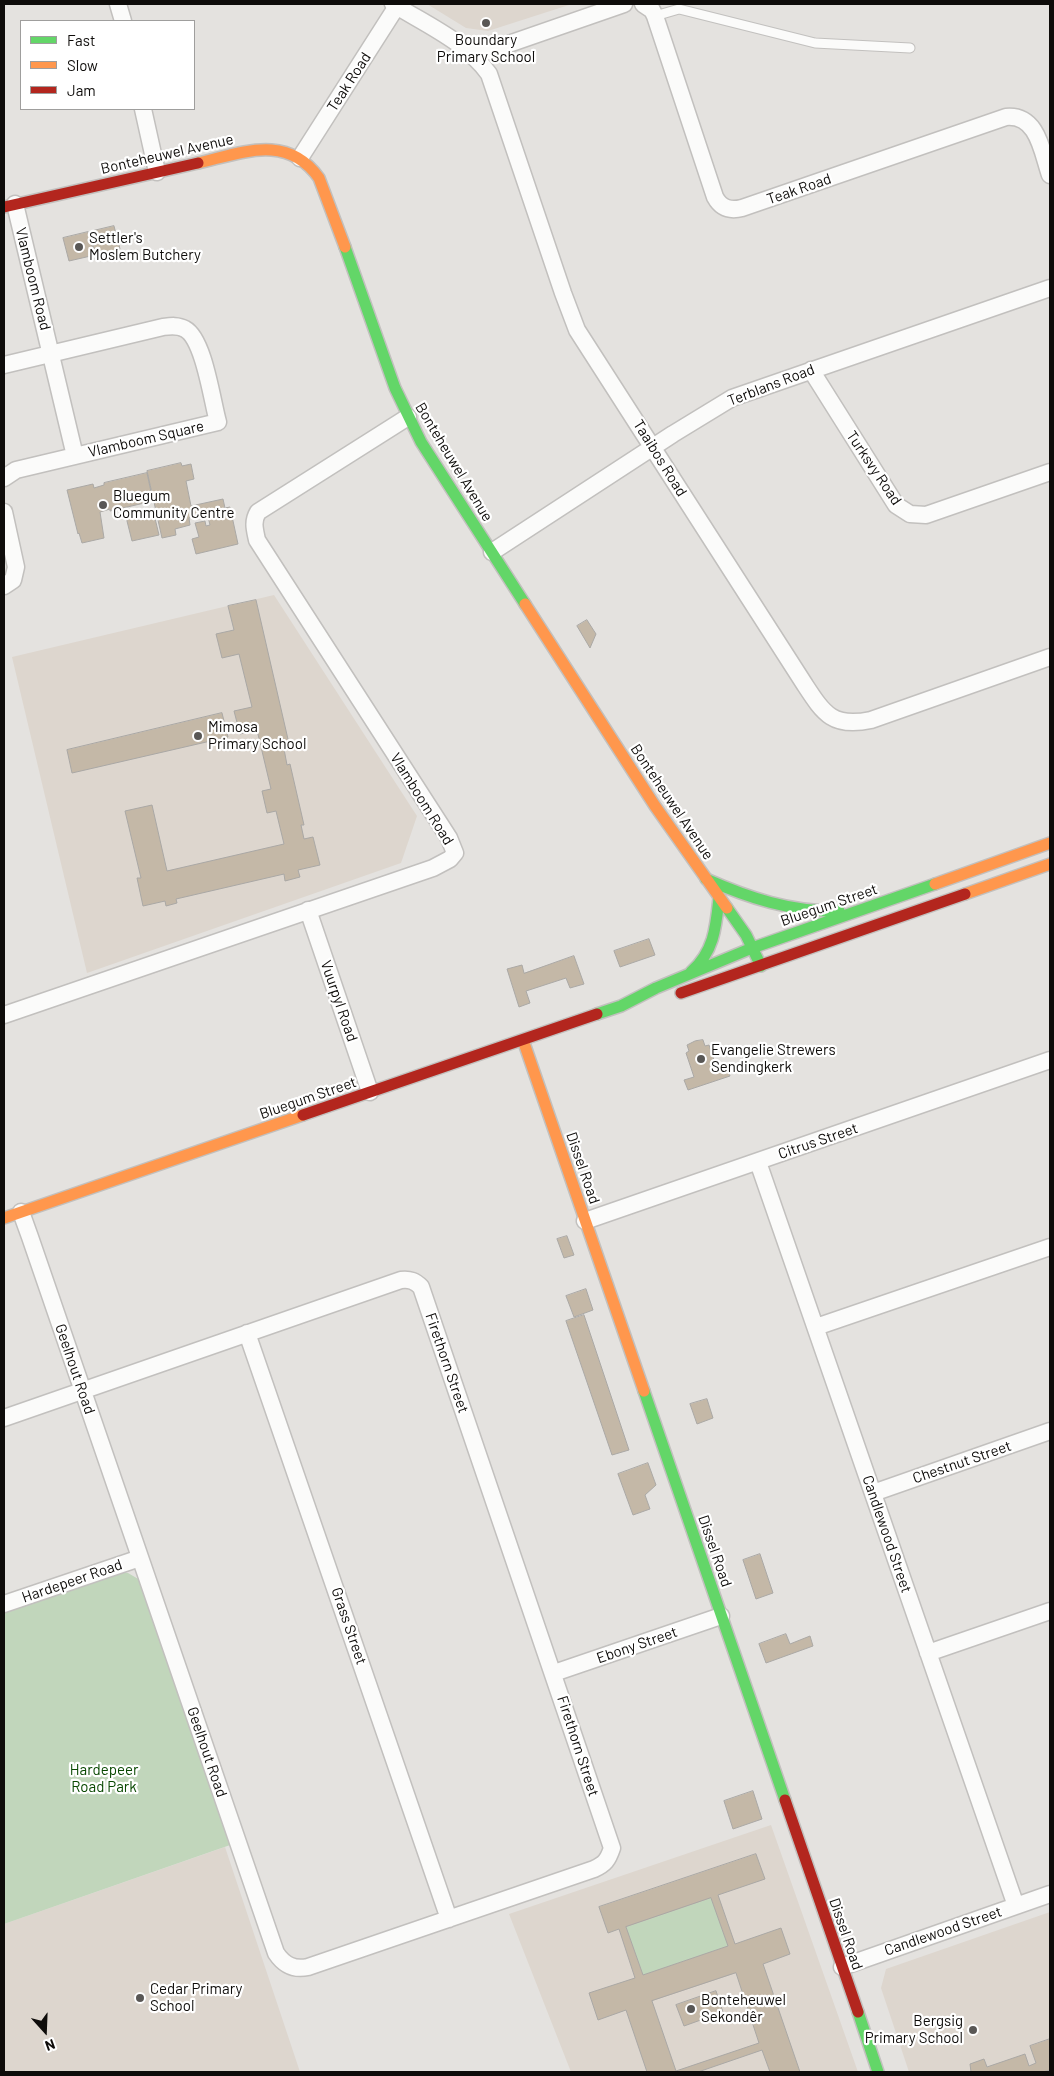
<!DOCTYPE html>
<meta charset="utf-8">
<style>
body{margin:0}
#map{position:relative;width:1054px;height:2076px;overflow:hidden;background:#e4e2df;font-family:Barlow,sans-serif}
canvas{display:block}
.frame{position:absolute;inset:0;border:5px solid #0e0c0a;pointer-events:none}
.legend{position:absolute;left:20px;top:20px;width:175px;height:90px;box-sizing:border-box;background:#fff;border:1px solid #9f9e9d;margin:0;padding:6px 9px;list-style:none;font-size:15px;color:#0e0c0a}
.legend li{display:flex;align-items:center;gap:10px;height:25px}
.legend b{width:25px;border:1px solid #9f9e9d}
.north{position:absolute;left:20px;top:2006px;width:50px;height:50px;-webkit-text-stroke:4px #fff;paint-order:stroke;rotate:160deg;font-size:14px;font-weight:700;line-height:20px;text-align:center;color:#0e0c0a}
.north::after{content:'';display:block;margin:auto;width:18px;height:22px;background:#0e0c0a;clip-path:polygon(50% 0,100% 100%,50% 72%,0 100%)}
</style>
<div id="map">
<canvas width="1054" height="2076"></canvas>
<div class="frame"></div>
<ul class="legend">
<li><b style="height:6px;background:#63d668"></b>Fast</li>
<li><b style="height:6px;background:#ff974d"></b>Slow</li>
<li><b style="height:6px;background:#b3261e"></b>Jam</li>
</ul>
<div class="north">N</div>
</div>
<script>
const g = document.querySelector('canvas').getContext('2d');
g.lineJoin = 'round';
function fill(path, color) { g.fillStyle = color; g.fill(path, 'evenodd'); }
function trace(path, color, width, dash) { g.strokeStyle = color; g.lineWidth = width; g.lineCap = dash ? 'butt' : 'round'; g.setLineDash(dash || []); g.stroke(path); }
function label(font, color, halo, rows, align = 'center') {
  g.font = font + ' Barlow,sans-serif'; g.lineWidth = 4.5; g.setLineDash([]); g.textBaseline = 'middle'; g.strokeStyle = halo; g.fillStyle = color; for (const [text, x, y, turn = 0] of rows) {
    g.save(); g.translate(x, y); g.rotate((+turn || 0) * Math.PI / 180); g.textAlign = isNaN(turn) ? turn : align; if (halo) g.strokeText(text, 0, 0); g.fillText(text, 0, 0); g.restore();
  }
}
const built = new Path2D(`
 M427 4H572L488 31 466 28Z
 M274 595 417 816 401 863 87 973 12 657Z
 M771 1825 858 2072H571L509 1914Z
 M225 1847 300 2072H4V1924Z
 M1050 1912V2072H909L881 1988 886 1969Z`);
const green = new Path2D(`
 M121 1572 128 1573 140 1580 233 1844 4 1924V1612Z
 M711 1898 728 1946 643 1975 626 1927Z`);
const building = new Path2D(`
 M114 226 120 249 96 255 89 232Z
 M88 232 95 255 69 261 63 238Z
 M181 463 182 466 191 464 194 479 186 481 191 506 223 499 225 508 230 507 238 544 196 554 192 539 199 537 195 523 205 521 206 526 210 525 207 513 189 518 190 525 175 529 176 535 162 538 147 471Z
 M147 473 153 501 110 511V509L100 512 104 538 82 543 79 533 78 534 67 490 93 484 94 488 104 485V483Z
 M153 510 159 535 132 541 126 517Z
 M256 600 290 748 284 749 287 765 290 764 304 825H301L304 839 313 837 320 865 298 870 300 877 285 881 284 874 176 899 177 903 166 906 165 901 143 906 137 878H141L125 811 152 805 167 871 284 844 276 811 267 813 262 791 271 789 257 730 240 734 234 711 252 707 239 654 222 658 216 634 234 630 228 606Z
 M587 620 596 634 590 648 577 626Z
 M222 713 228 737 72 773 67 750Z
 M649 939 655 955 620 967 614 951Z
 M574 956 584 984 570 988 566 978 526 991 530 1003 519 1007 507 969 522 965 524 973Z
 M703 1040 705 1046 709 1045 717 1069 727 1066 730 1076 688 1090 684 1080 694 1077 686 1053 689 1051 687 1045 695 1041Z
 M567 1236 574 1255 564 1258 557 1239Z
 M586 1289 593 1310 574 1317 566 1296Z
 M584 1315 629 1450 612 1455 566 1321Z
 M707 1399 713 1418 697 1424 690 1404Z
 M648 1463 656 1485 645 1495 650 1509 633 1515 618 1474Z
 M760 1554 773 1593 756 1599 743 1560Z
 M786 1634 790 1644 810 1636 813 1646 766 1663 759 1644Z
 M753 1791 762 1819 733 1829 724 1801Z
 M756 1854 765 1879 718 1895 735 1944 781 1928 790 1954 763 1964 800 2072H770L762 2050 698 2072H647L626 2010 598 2020 589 1993 635 1978 619 1929 608 1933 599 1907ZM711 1898 728 1946 643 1975 626 1927ZM736 1973 759 2043 676 2071 652 2001Z
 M716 1991 723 2012 684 2026 676 2005Z
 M1050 2039V2070L1043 2072H971L970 2064 984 2059 987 2067 1025 2054 1029 2066 1036 2063 1030 2046Z`);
const lane = new Path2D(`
 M655 16 679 9 815 43 910 48`);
const street = new Path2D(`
 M118 4 123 21
 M393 4C427 25 466 42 489 74L563 293 577 330 805 685C824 714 833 728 871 720L1050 657
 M643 4 652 10 655 16 715 197C721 208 730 211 742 208L1006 117C1038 114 1042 152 1050 175
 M474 56 624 4
 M143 109 157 172
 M300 158 397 6
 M15 204 75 456
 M4 365 163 327C171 326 178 325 185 329 204 339 212 401 218 422L16 470 4 478
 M811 370 896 505 910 514 926 515 1050 472
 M4 512 16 567 13 580 4 586
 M492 552 673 434 732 398 1050 288
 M308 910 370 1092
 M4 1015 433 868 450 859 455 853 449 838 257 540C255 530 252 522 258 512L408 417
 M758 1162 1016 1906
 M585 1221 1050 1060
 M816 1327 1050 1247
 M247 1333 449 1919
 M4 1418 401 1280C410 1279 415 1281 421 1287L612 1848C608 1860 605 1864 594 1869L308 1967C294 1970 284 1965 276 1953 194 1714 112 1476 30 1237L21 1212
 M873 1493 1050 1431
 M4 1604 140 1558
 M928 1653 1050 1611
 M554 1673 721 1616
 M842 1967 1050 1894`);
const fast = new Path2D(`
 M345 247 395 388 421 442 525 604
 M706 879C749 898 791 912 839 911
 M727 908 746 935 761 966
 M691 972C714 952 716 927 719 898
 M597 1014 621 1006 656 988 752 948 935 884
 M644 1391 785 1800
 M858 2012 878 2072`);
const slow = new Path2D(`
 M198 163C242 153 287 133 319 178L345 247
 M525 604 655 806 727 908
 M935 884 1050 843
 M965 894 1050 864
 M523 1040 644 1391
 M4 1218 303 1115`);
const jam = new Path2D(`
 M4 207 198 163
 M681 993 965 894
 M303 1115 597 1014
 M785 1800 858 2012`);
const markers = [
 [486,23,5,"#595755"],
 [79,247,5,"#595755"],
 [103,505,5,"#595755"],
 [198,736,5,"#595755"],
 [701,1059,5,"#595755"],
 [140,1998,5,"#595755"],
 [691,2009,5,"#595755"],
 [973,2030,5,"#595755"]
];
const poiNames = [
 ["Boundary",486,40,"center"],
 ["Primary School",486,57,"center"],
 ["Settler's",89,238],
 ["Moslem Butchery",89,255],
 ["Bluegum",113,496],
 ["Community Centre",113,513],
 ["Mimosa",208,727],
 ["Primary School",208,744],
 ["Evangelie Strewers",711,1050],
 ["Sendingkerk",711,1067],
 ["Cedar Primary",150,1989],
 ["School",150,2006],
 ["Bonteheuwel",701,2000],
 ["Sekondêr",701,2017],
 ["Bergsig",963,2021,"right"],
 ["Primary School",963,2038,"right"]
];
const streetNames = [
 ["Teak Road",349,82,-57],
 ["Bonteheuwel Avenue",167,154,-13],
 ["Teak Road",799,189,-19],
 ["Vlamboom Road",33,279,76],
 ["Terblans Road",771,385,-21],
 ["Vlamboom Square",146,439,-13],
 ["Taaibos Road",660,458,58],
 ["Bonteheuwel Avenue",454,462,59],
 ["Turksvy Road",874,468,56],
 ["Vlamboom Road",422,799,58],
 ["Bonteheuwel Avenue",672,802,56],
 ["Bluegum Street",829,905,-19],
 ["Vuurpyl Road",339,1001,71],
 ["Bluegum Street",308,1098,-19],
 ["Citrus Street",818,1141,-19],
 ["Dissel Road",583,1168,71],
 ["Firethorn Street",447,1363,71],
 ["Geelhout Road",75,1369,71],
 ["Chestnut Street",962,1462,-19],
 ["Candlewood Street",887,1534,71],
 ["Dissel Road",715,1551,71],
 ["Hardepeer Road",72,1581,-19],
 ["Grass Street",349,1626,71],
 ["Ebony Street",637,1645,-19],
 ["Firethorn Street",578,1746,72],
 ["Geelhout Road",207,1752,71],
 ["Candlewood Street",943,1931,-19],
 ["Dissel Road",846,1934,71]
];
const parkNames = [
 ["Hardepeer",104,1770],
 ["Road Park",104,1787]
];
fill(built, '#ddd6ce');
fill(green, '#c1d6bb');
fill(building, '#c4b8a7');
trace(building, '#aaa8a5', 1);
trace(lane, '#c2c0be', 11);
trace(street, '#c2c0be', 19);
trace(fast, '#c2c0be', 14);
trace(slow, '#c2c0be', 14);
trace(jam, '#c2c0be', 14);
trace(lane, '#fbfbfa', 9);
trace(street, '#fbfbfa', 16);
trace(fast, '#63d668', 11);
trace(slow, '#ff974d', 11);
trace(jam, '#b3261e', 11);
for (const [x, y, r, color] of markers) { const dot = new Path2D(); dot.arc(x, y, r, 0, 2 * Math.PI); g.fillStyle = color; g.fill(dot); trace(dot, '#fff', 2); }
label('15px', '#0e0c0a', '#fff', poiNames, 'left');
label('15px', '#0e0c0a', '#fff', streetNames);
label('15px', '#084800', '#fff', parkNames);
</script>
